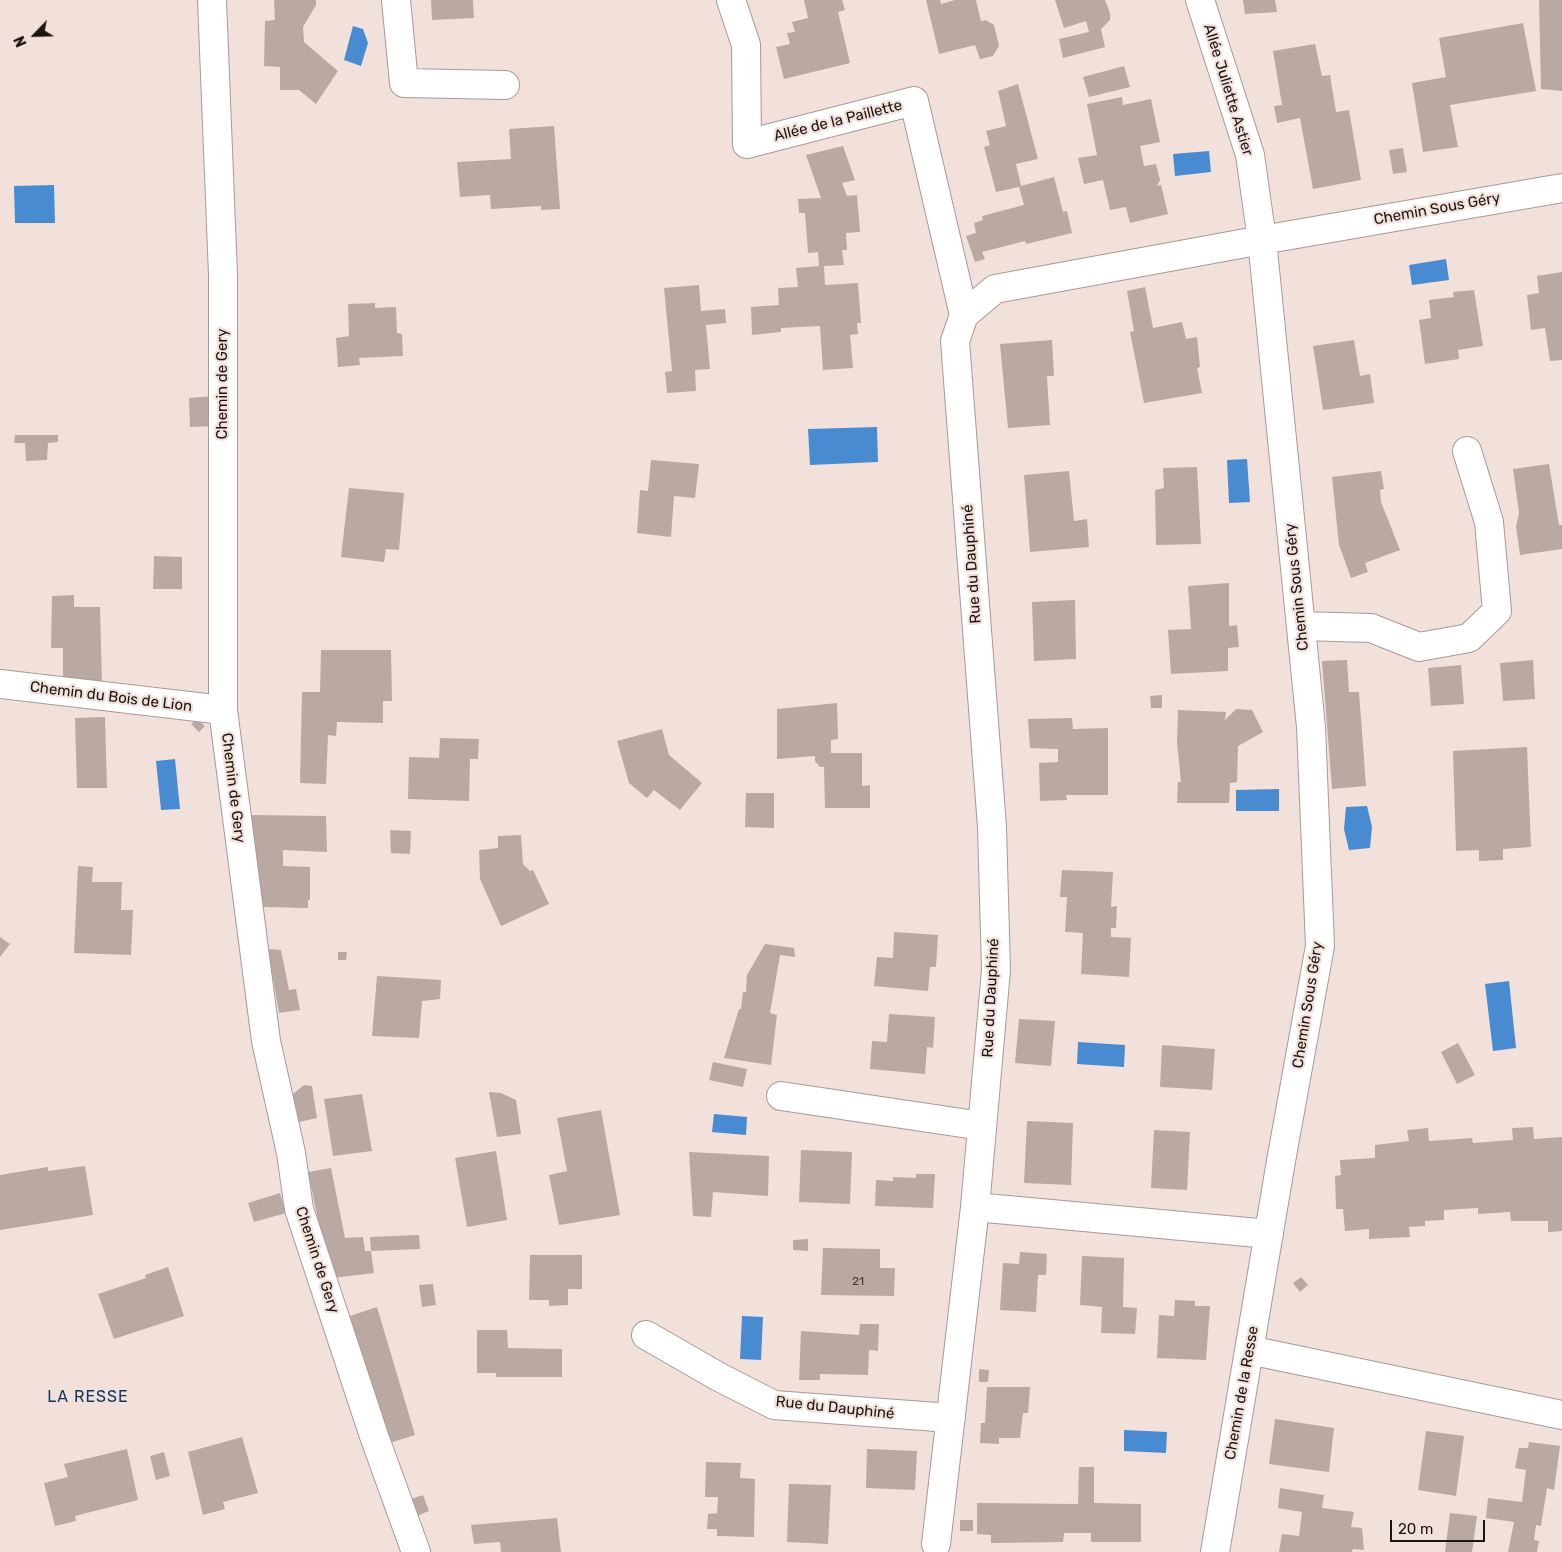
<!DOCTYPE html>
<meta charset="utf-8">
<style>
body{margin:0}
#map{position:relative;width:1562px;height:1552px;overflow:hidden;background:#f2e1db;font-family:Rubik,sans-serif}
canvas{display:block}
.north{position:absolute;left:10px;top:10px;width:50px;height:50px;-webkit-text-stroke:4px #f2e1db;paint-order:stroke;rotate:246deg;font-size:14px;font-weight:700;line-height:20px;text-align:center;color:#1a1412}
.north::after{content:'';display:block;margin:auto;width:18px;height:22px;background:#1a1412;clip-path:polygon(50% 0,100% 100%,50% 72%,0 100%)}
.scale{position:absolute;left:1390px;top:1520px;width:95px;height:22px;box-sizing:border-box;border:2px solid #1a1412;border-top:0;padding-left:6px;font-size:15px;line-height:18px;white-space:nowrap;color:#1a1412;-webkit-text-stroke:4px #f2e1db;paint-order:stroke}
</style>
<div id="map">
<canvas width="1562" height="1552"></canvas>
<div class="north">N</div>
<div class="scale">20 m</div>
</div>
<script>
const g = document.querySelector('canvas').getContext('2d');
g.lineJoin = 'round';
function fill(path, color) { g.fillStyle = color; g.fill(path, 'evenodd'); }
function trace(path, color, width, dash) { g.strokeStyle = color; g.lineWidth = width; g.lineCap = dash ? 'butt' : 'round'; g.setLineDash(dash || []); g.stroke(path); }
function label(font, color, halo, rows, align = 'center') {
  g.font = font + ' Rubik,sans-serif'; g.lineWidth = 4.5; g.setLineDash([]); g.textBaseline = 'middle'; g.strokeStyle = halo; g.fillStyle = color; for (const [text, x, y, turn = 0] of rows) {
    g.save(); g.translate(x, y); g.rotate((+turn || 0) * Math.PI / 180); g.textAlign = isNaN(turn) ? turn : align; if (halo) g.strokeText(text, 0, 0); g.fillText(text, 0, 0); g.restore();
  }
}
const water = new Path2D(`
 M353 26 363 29 368 43 361 66 344 60Z
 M1209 151 1211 172 1175 176 1173 154Z
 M54 185 55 223H15L14 186Z
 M1446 259 1449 280 1412 285 1409 265Z
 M877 427 878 462 810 465 808 429Z
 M1247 459 1250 502 1229 503 1227 460Z
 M175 759 180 809 161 810 156 761Z
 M1279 789V811H1236V790Z
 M1367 806 1372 827 1370 848 1349 850 1344 829 1346 807Z
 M1509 981 1516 1048 1493 1051 1485 984Z
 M1078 1042 1125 1045 1124 1067 1077 1064Z
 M714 1114 747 1117 746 1135 712 1132Z
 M742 1316 763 1317 761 1360 740 1359Z
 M1124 1430 1167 1432 1166 1453 1124 1451Z`);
const building = new Path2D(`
 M274 0H316V5L303 27 304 42 338 71 316 104 299 90H280V67L264 66 265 21 275 20Z
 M431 0H473L474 18 432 20Z
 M804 0H842L845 10 838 12 850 63 784 79 776 47 790 44 787 33 795 32 792 22 808 18Z
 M926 0H940L941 4 955 0H976L981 21 986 20 994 25 999 46 993 56 980 59 975 45 939 54Z
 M1055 0H1105L1110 13V20L1101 29 1105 47 1063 58 1059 39 1089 32 1086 21 1064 28Z
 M1243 0H1275L1277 12 1245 14Z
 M1539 0H1562V91L1541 89Z
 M1523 23 1536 91 1450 105 1458 147 1423 152 1412 83 1446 77 1439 38Z
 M1315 44 1322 76 1330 75 1336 112 1349 110 1361 180 1313 189 1300 118 1277 123 1274 106 1282 105 1273 51Z
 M1124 66 1130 87 1089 97 1083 77Z
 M1018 84 1038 159 1016 164 1021 186 1054 177 1063 212 1067 211 1072 233 1026 244 1025 241 982 252 985 259 975 262 966 236 976 233 974 223 983 220 982 216 1024 205 1019 187 996 192 984 147 990 145 986 131 1006 126 998 91Z
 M1122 97 1123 105 1151 99 1160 142 1140 146 1144 166 1156 164 1160 180 1157 186 1161 185 1168 214 1130 223 1126 207 1110 210 1103 180 1084 184 1078 158 1097 155 1087 104Z
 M554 126 560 209 541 210V206L491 209 490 195 460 197 457 162 511 159 509 129Z
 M843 146 855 180 842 183 847 196 857 195 860 232 846 233 847 250H842L844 265 824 266 825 285 858 283 861 323H857L858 334 850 335 853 368 823 370 820 326 781 328V332L752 335 751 307 779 305 778 288 798 287 796 268 819 266 818 252 808 253 805 213H799L798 199 821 198 806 155Z
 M1403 148 1407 172 1393 174 1389 150Z
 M1562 272V360L1550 361 1545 328 1531 330 1527 295 1539 293 1537 276Z
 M699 285 701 311 725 309 726 323 706 325 710 369 695 370 696 391 667 393 665 372 672 371 664 288Z
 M1145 287 1153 328 1182 322 1186 339 1197 337 1200 367 1197 368 1202 393 1144 403 1130 332 1134 331 1127 291Z
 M1474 290 1483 346 1458 350 1459 359 1425 364 1419 320 1431 318 1429 300 1454 297 1453 292Z
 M375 303V308L396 307 397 333 402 334 403 356 359 358 360 365 338 367 336 338 349 336 348 304Z
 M1052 340 1054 376H1047L1050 425 1008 428 1000 344Z
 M1354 340 1360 376 1370 374 1374 403 1323 410 1313 346Z
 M215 396 216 426 190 427 189 398Z
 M15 435H58V442L48 443 47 460 26 461 25 443H14Z
 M651 460 699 464 695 498 674 496 671 537 637 533 640 490 648 491Z
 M1549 464 1559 525H1562V549L1520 555 1516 526 1519 513 1513 469Z
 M1197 467 1201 544 1156 545 1155 490 1164 488 1163 468Z
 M1069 471 1074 521 1087 519 1089 547 1030 552 1024 475Z
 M1381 471 1384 489 1380 490 1381 502 1400 550 1365 563 1368 572 1351 578 1339 545 1332 477Z
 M349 488 404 493 399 550 386 549 384 562 341 557Z
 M154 556 182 557V589H153Z
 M1229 583V626L1237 625 1239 647 1228 648V671L1171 674 1168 630 1191 629 1188 586Z
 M74 595V607H100L102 683 63 680V648H51L52 596Z
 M1075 600 1076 659 1034 661 1032 602Z
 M321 650H391L392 701H383V723L337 722 336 736 328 735 326 784 300 783 302 692H320Z
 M1347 660 1349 692H1359L1366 786 1332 789 1322 661Z
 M1533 660 1535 699 1503 701 1500 663Z
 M1461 665 1464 704 1431 706 1428 668Z
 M1162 695V708H1151L1150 696Z
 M837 703 838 739 831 740V753H862V786L870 785V808H825L824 767H820L815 761V756L777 759V709Z
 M1236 709 1252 710 1263 732 1238 746 1237 782 1230 783 1229 803H1177L1178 782H1181L1177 743 1178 710 1226 712 1225 720Z
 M105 717 107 788H77L75 718Z
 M1072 718 1073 729 1108 728V795H1066L1067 800 1040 801 1039 763 1058 762V749L1030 748 1028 719Z
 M197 719 205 726 199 732 191 724Z
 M662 729 669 755 702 783 680 810 654 790 647 798 629 783 617 741Z
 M440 738 479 739 478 759H470L469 801 408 799 409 757 439 758Z
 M1527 747 1531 847 1503 849V860L1479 861V850L1456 851 1453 751Z
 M746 793H774V828L745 827Z
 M250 815 326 816 327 852 283 850V866L310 867V900H308V908L262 907Z
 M390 830 411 831 410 854 391 853Z
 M521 835 523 864 530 871 533 870 549 904 501 926 480 879 479 850 498 848V836Z
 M78 866 93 867 92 882H122L121 910H133L131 955 74 953Z
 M1062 870 1113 872 1111 907 1117 906 1116 928H1111V937L1131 938 1129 977 1081 974 1083 933 1065 932 1067 897H1060Z
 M894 932 938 935 936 967H930L928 991 874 986 877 957 893 958Z
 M0 937 10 944 0 957Z
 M765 944 794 948 795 957 780 955 770 1013 777 1015 771 1065 724 1058 739 1009H741L743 992H746L747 975Z
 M268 949 281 950 289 990 296 989 300 1010 279 1013Z
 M338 952H347L346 960H338Z
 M377 976 441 980 440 999 422 1001 419 1038 372 1036Z
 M889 1014 935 1017 933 1048 927 1047 925 1074 870 1069 872 1041 887 1042Z
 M1019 1019 1055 1021 1051 1066 1015 1063Z
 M1458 1043 1475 1075 1457 1084 1441 1052Z
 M1162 1045 1215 1049 1212 1090 1160 1087Z
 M713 1062 747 1069 743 1087 709 1080Z
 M304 1085 312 1086 317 1118 299 1122 293 1094Z
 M489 1092 501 1093 516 1100 521 1134 497 1137Z
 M362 1094 372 1151 333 1156 324 1099Z
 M601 1110 620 1215 559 1225 549 1175 567 1171 557 1118Z
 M1027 1121 1073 1123 1071 1185 1024 1183Z
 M1533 1127 1534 1139 1562 1137V1231L1548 1232V1221H1511L1510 1212 1478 1214V1208L1444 1210V1220L1425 1221V1226L1409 1227 1410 1237 1369 1239V1229L1345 1231 1343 1209H1336L1335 1176 1341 1175 1340 1160 1375 1158V1145L1409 1141 1407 1130 1428 1128 1429 1141 1472 1138 1473 1143 1513 1140 1512 1128Z
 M1154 1130 1190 1132 1187 1190 1151 1188Z
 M801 1150 852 1152 850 1204 799 1202Z
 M496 1151 507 1220 467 1227 455 1158Z
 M689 1152 769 1156 768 1196 713 1192 711 1217 693 1216Z
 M85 1166 93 1215 0 1230V1175L48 1167V1171Z
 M331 1168 345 1238 363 1237 365 1251H371L374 1273 333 1278 327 1262 308 1172Z
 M916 1174H935L933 1208 875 1206 876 1180 893 1181V1177L916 1178Z
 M280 1193 286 1213 254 1222 248 1203Z
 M419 1235 420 1249 371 1251 370 1237Z
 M808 1239V1251L793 1250V1240Z
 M823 1248 880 1249V1268H895L894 1296 821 1295Z
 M1020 1252 1047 1254 1046 1275H1038L1036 1312 1000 1310 1003 1263 1019 1264Z
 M530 1255H582V1289H568V1305L549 1306V1300H529Z
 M1082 1256 1124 1258 1123 1307 1137 1308 1135 1334 1101 1333 1102 1307 1080 1305Z
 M168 1267 184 1316 114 1339 98 1294 146 1278 145 1275Z
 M1301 1277 1308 1285 1300 1292 1293 1283Z
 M433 1284 436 1305 422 1307 419 1285Z
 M1175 1300 1195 1301V1306H1210L1206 1360 1157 1358 1159 1315 1174 1316Z
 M377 1307 415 1435 390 1443 347 1317Z
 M860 1324H879L878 1351 869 1350 868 1375 820 1374V1380H799L801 1331 859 1335Z
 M477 1330H507L508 1348 562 1349V1377H496V1373H477Z
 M979 1369 989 1370 988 1382H979Z
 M987 1387H1030L1028 1413H1023L1020 1438H999V1444L980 1443 981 1423H985Z
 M1275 1419 1334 1428 1329 1472 1269 1464Z
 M1426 1431 1464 1436 1456 1496 1418 1490Z
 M242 1437 258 1493 223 1502 225 1509 203 1515 188 1452Z
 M1529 1442 1560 1446 1554 1490 1547 1488 1541 1526 1536 1525 1534 1540 1539 1541 1537 1552H1508L1514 1522 1486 1518 1488 1498 1522 1502 1526 1470 1515 1468 1519 1448H1528Z
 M127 1449 138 1500 75 1516 76 1521 55 1526 44 1483 68 1477 64 1464Z
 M867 1449 917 1451 915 1490 866 1488Z
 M164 1452 170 1476 156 1480 150 1456Z
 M706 1462 741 1463 740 1478 755 1479 754 1537 717 1536V1529H707L708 1514 717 1513 718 1497H705Z
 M1079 1467H1094V1503L1141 1504V1542H1091V1533H1064L1063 1542 991 1543V1535L977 1534V1503L1078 1504Z
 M789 1484 831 1485 828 1544 787 1542Z
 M1280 1488 1324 1495 1322 1508 1354 1512 1351 1527 1362 1528 1364 1550 1353 1549 1352 1552H1279L1282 1534 1299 1536 1302 1512 1278 1508Z
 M423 1495 429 1511 417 1516 411 1499Z
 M1450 1513 1477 1516 1472 1552H1445Z
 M557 1518 561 1552H501L500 1542 474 1544 471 1525Z
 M960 1520H973V1531H960Z`);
const minor = new Path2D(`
 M212 0 223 275V710L266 1041 291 1153 299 1209 374 1436 416 1552
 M396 0 404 83 505 85
 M731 0 746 45 747 144 914 101 964 315
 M1301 626 1371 628 1419 647 1469 638 1497 611 1489 522 1467 451
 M0 684 223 710
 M781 1096 982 1126
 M975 1207 1269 1234
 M646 1335 719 1377 774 1405 951 1418
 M1249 1350 1562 1415
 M936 1544 975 1207 996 970 992 827 955 341 964 315 995 289 1262 240 1250 155 1200 0
 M1215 1552 1281 1161 1320 946 1311 727 1262 240 1562 188`);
const numberNames = [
 ["21",858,1282]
];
const streetNames = [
 ["Allée Juliette Astier",1228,90,73],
 ["Allée de la Paillette",838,121,-14],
 ["Chemin Sous Géry",1437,209,-10],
 ["Chemin de Gery",223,384,-90],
 ["Rue du Dauphiné",972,564,-94],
 ["Chemin Sous Géry",1297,587,-96],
 ["Chemin du Bois de Lion",111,697,7],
 ["Chemin de Gery",233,788,83],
 ["Rue du Dauphiné",991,998,-87],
 ["Chemin Sous Géry",1308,1005,-81],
 ["Chemin de Gery",317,1260,72],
 ["Chemin de la Resse",1242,1393,-80],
 ["Rue du Dauphiné",835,1408,6]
];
const neighbourhoodNames = [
 ["LA RESSE",88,1397]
];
fill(water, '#498bd0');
fill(building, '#baa9a3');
trace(minor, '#a99994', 30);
trace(minor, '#fff', 28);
label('12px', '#423936', null, numberNames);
label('15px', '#1a1412', '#f2e1db', streetNames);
g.letterSpacing = '1px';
label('16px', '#0d345a', '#f2e1db', neighbourhoodNames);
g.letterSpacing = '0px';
</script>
